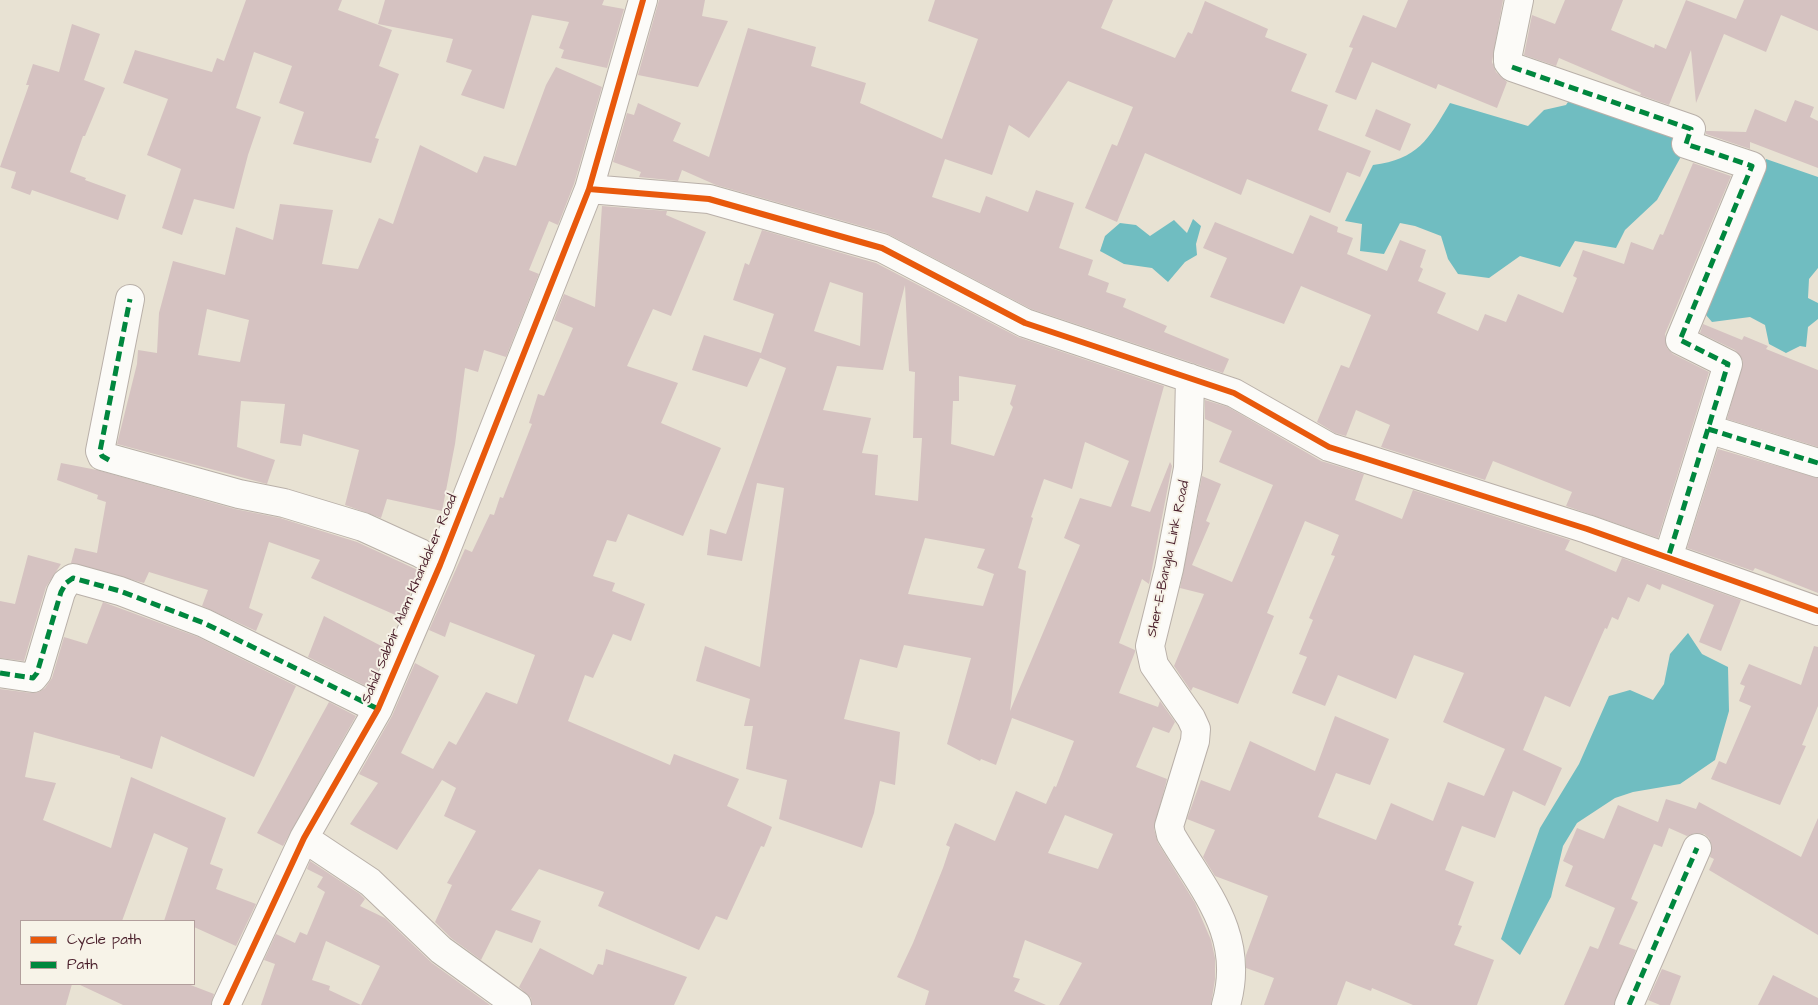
<!DOCTYPE html>
<style>
body{margin:0}
#map{position:relative;width:1818px;height:1005px;overflow:hidden;background:#e8e2d3;font-family:"Architects Daughter",sans-serif}
canvas{display:block}
.legend{position:absolute;left:20px;top:920px;width:175px;height:65px;box-sizing:border-box;background:#f7f3e8;border:1px solid #b29e9c;margin:0;padding:6px 9px;list-style:none;font-size:15px;color:#4a1f2b}
.legend li{display:flex;align-items:center;gap:10px;height:25px}
.legend b{width:25px;border:1px solid #b29e9c}
</style>
<div id="map">
<canvas width="1818" height="1005"></canvas>
<ul class="legend">
<li><b style="height:6px;background:#e8590c"></b>Cycle path</li>
<li><b style="height:6px;background:#00873e"></b>Path</li>
</ul>
</div>
<script>
const g = document.querySelector('canvas').getContext('2d');
g.lineJoin = 'round';
function fill(path, color) { g.fillStyle = color; g.fill(path, 'evenodd'); }
function trace(path, color, width, dash) { g.strokeStyle = color; g.lineWidth = width; g.lineCap = dash ? 'butt' : 'round'; g.setLineDash(dash || []); g.stroke(path); }
function label(font, color, halo, rows, align = 'center') {
  g.font = font + ' "Architects Daughter",sans-serif'; g.lineWidth = 4; g.setLineDash([]); g.textBaseline = 'middle'; g.strokeStyle = halo; g.fillStyle = color; for (const [text, x, y, turn = 0] of rows) {
    g.save(); g.translate(x, y); g.rotate((+turn || 0) * Math.PI / 180); g.textAlign = isNaN(turn) ? turn : align; if (halo) g.strokeText(text, 0, 0); g.fillText(text, 0, 0); g.restore();
  }
}
const water = new Path2D(`
 M1572 96 1680 135 1683 153 1657 200 1625 230 1616 248 1575 241 1560 267 1520 256 1489 278 1458 274 1448 259 1441 236 1415 226 1400 223 1384 254 1360 251 1362 224 1345 221 1373 165C1418 159 1428 140 1450 103L1528 126 1544 110 1566 105Z
 M1766 159 1818 177V268L1809 279 1808 298 1818 303V319L1808 327 1806 347 1800 346 1786 353 1769 344 1765 325 1750 317 1712 322 1700 308C1724 287 1719 268 1729 242 1739 214 1754 186 1766 159Z
 M1193 219 1201 226 1196 244 1197 255 1185 262 1168 282 1152 268 1124 264 1100 251 1105 236 1120 223 1136 225 1150 236 1174 220 1187 233Z
 M1688 633 1702 654 1728 667 1729 711 1715 760 1680 784 1633 792 1615 798 1577 823 1563 846 1551 897 1520 955 1501 939 1540 828 1579 764 1609 696 1630 690 1653 700 1664 684 1670 654Z`);
const building = new Path2D(`
 M246 0H342L338 10 392 30 379 66 399 74 375 138 379 139 371 163 293 144 304 112 279 103 292 66 254 52 236 108 261 117 248 155 234 209 194 199 182 235 162 228 181 169 147 155 168 99 123 83 135 50 212 72 217 58 224 61Z
 M385 0H604L602 5 624 9 607 68 561 58 564 50 559 48 569 22 532 15 504 109 461 95 472 70 446 62 453 39 378 24Z
 M659 0H705L702 16 728 21 698 87 638 75Z
 M935 0H1113L1101 28 1175 58 1188 32 1192 34 1205 1 1268 29 1265 37 1307 54 1291 91 1328 105 1318 130 1371 151 1360 177 1347 172 1330 213 1247 179 1241 195 1145 153 1117 222 1085 208 1112 144 1117 146 1133 107 1068 81 1029 138 1009 125 992 175 945 159 932 197 980 213 986 196 1028 212 1036 190 1074 203 1059 248 1093 260 1088 275 1109 283 1106 292 1126 299 1123 307 1167 326 1164 332 1229 359 1223 373 1031 309 886 233 716 185 682 170 678 181 639 177 641 172 613 162 627 113 634 115 638 103 681 123 673 141 709 157 748 28 816 47 811 66 866 83 860 103 942 139 978 39 928 21Z
 M1408 0H1503L1492 62 1496 72 1507 82 1497 108 1438 84 1436 89 1372 62 1356 100 1335 92 1353 48 1349 47 1363 15 1396 28Z
 M1565 0H1623L1611 30 1654 48 1655 44 1666 49 1686 0 1736 19 1744 0H1818V31L1781 15 1766 52 1724 34 1696 103 1691 50 1669 105 1640 95 1641 93 1559 58 1556 66 1524 55 1532 15 1555 24Z
 M72 24 100 34 84 80 105 88 85 136H83L70 172 86 178 85 180 126 195 118 220 32 190 30 195 11 188 16 172 0 167 29 85H26L33 64 59 72Z
 M556 67 602 87 574 184 558 225 549 221 529 270 539 274 506 357 484 350 478 372 465 368 455 444 442 511 387 499 381 518 345 505 359 450 303 434 301 446 280 443 285 404 241 401 237 447 275 460 267 484 117 444 137 364 138 350 157 353 159 313 173 261 225 275 236 227 273 240 280 204 333 210 322 264 358 269 379 218 393 224 420 145 477 173 484 156 516 166 546 85ZM207 309 249 320 240 362 198 355Z
 M1795 100 1814 107 1810 117 1818 121V168L1750 142V149L1706 134V131H1710L1746 132 1755 109 1786 122Z
 M1376 109 1411 124 1400 151 1365 136Z
 M1693 163 1731 176 1665 334 1667 348 1673 354 1709 372 1658 538 1566 506 1572 492 1493 461 1485 480 1381 447 1390 425 1356 410 1346 436 1335 433 1317 422 1341 365 1349 368 1371 315 1301 286 1284 324 1210 297 1227 258 1203 248 1215 222 1293 254 1310 215 1338 227 1337 232 1353 238 1347 254 1387 271 1400 240 1426 250 1420 267 1423 269 1418 281 1446 293 1437 313 1478 331 1485 314 1506 322 1518 294 1563 313 1577 278 1573 276 1583 250 1624 264 1631 242 1653 250 1660 234 1663 235Z
 M602 206 667 211 666 215 706 232 671 316 653 309 627 366 678 383 661 423 721 448 683 536 628 514 616 542 607 540 593 576 615 583 612 591 645 604 631 641 613 634 593 678 585 675 568 721 670 765 674 754 739 779 727 806 772 827 764 847 761 846 727 920 716 916 699 950 598 906 604 892 539 869 511 910 541 921 532 943 496 930 481 960 451 938 435 922 452 885 447 883 476 831 444 816 456 788 442 780 397 850 350 824 378 783 359 774 392 716 415 663 439 676 401 753 433 769 449 741 456 745 486 692 517 704 535 655 450 622 445 637 429 630 465 549 472 552 490 514 494 515 500 497 503 498 532 424 529 423 538 394 544 396 573 328 554 320 564 294 595 307Z
 M762 230 876 263 1018 337 1164 386 1131 506 1150 512 1170 462 1172 466 1149 584 1142 579 1119 643 1135 650V652L1119 693 1158 707 1160 701 1175 722 1169 733 1153 727 1136 767 1167 779 1154 829 1158 843 1195 903 1211 940 1215 958V979L1211 1005H1059L1082 963 1025 940 1013 977 1020 979 1014 991 1046 1005H925L929 991 897 977 913 943 943 868 950 847 946 845 955 823 995 841 1016 791 1046 804 1054 786 1056 787 1074 741 1012 718 996 765 981 759 980 761 947 744 971 658 904 645 897 668 860 659 844 719 900 732 895 785 880 781 874 813 862 848 779 819 787 780 746 769 753 726H744L750 699 696 681 705 646 760 667 784 488 757 483 742 561 707 555 710 529 726 534 786 368 760 358 747 387 692 370 704 335 761 353 774 314 733 300 745 263 749 265ZM830 282 863 293 860 346 814 331ZM905 285 909 371 915 372 913 438H922L918 501 875 495 878 455 862 453 871 418 823 410 837 366 883 370ZM959 376 1016 385 1010 404 1013 407 994 456 951 444 953 401H959ZM1085 442 1129 461 1111 507 1080 498 1064 538 1080 545 1010 711 1026 571 1018 568 1033 518 1031 517 1044 479 1072 489ZM925 538 985 549 977 568 994 574 983 606 908 594ZM1065 815 1113 834 1098 869 1048 853Z
 M1703 324 1742 340 1744 336 1768 346 1766 349 1818 370V447L1727 419 1743 361 1735 350 1700 333Z
 M1205 400 1228 407 1321 461 1364 474 1355 500 1402 519 1413 490 1570 540 1565 550 1616 572 1622 558 1741 600 1721 651 1699 642 1714 605 1662 584 1660 590 1647 584 1639 602 1628 597 1618 620 1612 617 1607 629 1605 628 1570 707 1545 696 1523 750 1562 768 1545 806 1513 791 1495 838 1462 826 1445 870 1474 882 1458 925 1462 926 1454 945 1494 960 1477 1005H1413L1372 988 1371 991 1346 981 1337 1005H1264L1274 978 1246 968V955L1268 896 1215 876 1203 857 1215 830 1187 819 1201 780 1230 791 1250 741 1315 771 1335 716 1389 739 1370 785 1336 773 1318 817 1376 840 1391 803 1433 821 1448 782 1484 796 1505 749 1443 722 1464 673 1414 655 1396 699 1338 675 1325 706 1292 693 1307 657 1299 654 1313 620 1309 618 1335 556 1331 555 1339 535 1305 521 1267 613 1274 616 1238 704 1193 687 1191 691 1174 666 1204 594 1180 588 1202 476 1221 484 1206 521 1210 523 1192 565 1232 582 1273 485 1219 462 1232 431 1205 419Z
 M1718 449 1818 478V593L1755 568 1753 571 1687 548Z
 M61 463 97 470 235 509 280 518 357 542 420 571 400 617 311 578 320 560 269 542 249 608 263 614 256 631 202 606 208 590 149 572 144 583 71 563 75 548 97 553 106 502 97 499 98 495 57 480Z
 M28 555 61 564 46 587 24 661 0 658V601L15 604Z
 M103 602 198 637 296 686 254 777 161 736 152 769 120 758V756L34 732 25 777 56 783 43 820 111 848 131 777 226 818 210 864 223 869 216 889 256 904 236 946 194 927V921H164L188 848 154 833 122 921H21V984H72L66 1005H0V689L31 693 39 692 45 688 52 678 64 637 87 644Z
 M324 616 387 649 370 688 308 657Z
 M1814 646 1818 647V706L1802 745 1806 746 1780 805 1711 779 1719 761 1726 764 1751 706 1739 701 1745 686 1740 684 1749 664 1801 685Z
 M329 702 356 716 283 846 257 833Z
 M1666 799 1696 809 1699 802 1801 857 1818 818V935L1709 870 1714 859 1710 857 1712 846 1709 838 1704 834 1695 833 1687 836 1669 828 1662 847 1654 844 1631 899 1638 902 1619 944 1636 950 1614 1005H1564L1590 946 1598 949 1615 908 1565 886 1573 866 1563 861 1577 828 1604 839 1618 805 1658 822Z
 M310 861 360 894 365 899 360 906 385 918 432 963 490 1005H361L380 966 326 941 312 980 330 986 329 990 361 1005H261L275 964 264 960 276 934 295 943 300 932 307 935 325 892 317 887 323 877 307 869Z
 M540 948 593 975 598 964 603 965 606 949 687 977 674 1005H532L531 998 519 987Z
 M1662 969 1681 976 1670 1005H1660L1648 1000Z
 M1773 975 1818 998V1005H1758Z
 M78 984H188L214 994 211 1005H123Z`);
const minor = new Path2D(`
 M643 0 589 189 709 199 882 248 1025 323 1234 393 1329 447 1587 529 1818 611
 M1519 0 1508 54V62L1512 67 1691 129 1686 144 1752 166 1680 340 1728 364 1668 558
 M130 299 100 451 102 456 239 494 284 503 363 527 420 553 440 565
 M1190 378 1188 468 1169 569 1150 646 1154 665 1191 718 1196 729 1195 741 1169 826 1171 835C1204 891 1246 935 1226 1005
 M1708 429 1818 463
 M0 673 33 678 37 673 61 592 66 583 73 578 120 591 204 623 378 709
 M304 838 370 882 441 950 517 1005
 M226 1005 304 838 378 709 440 565 589 189
 M1629 1005 1697 848`);
const quiet = new Path2D(`
 M1512 67 1691 129 1686 144 1752 166 1680 340 1728 364 1668 558
 M1708 429 1818 463
 M109 460 102 456 100 451 130 299
 M0 673 33 678 37 673 61 592 66 583 73 578 120 591 204 623 378 709
 M1629 1005 1697 848`);
const cycleway = new Path2D(`
 M643 0 589 189 709 199 882 248 1025 323 1234 393 1329 447 1587 529 1818 611
 M226 1005 304 838 378 709 440 565 589 189`);
const streetNames = [
 ["Sher-E-Bangla Link Road",1169,559,-78],
 ["Sahid Sabbir Alam Khandaker Road",410,599,-67]
];
fill(water, '#70bdc1');
fill(building, '#d5c2c1');
trace(minor, '#b9b0a9', 30);
trace(minor, '#fcfbf8', 28);
trace(quiet, '#00873e', 5, [10, 5]);
trace(cycleway, '#e8590c', 6);
label('14px', '#4a1f2b', '#f7f3e8', streetNames);
</script>
